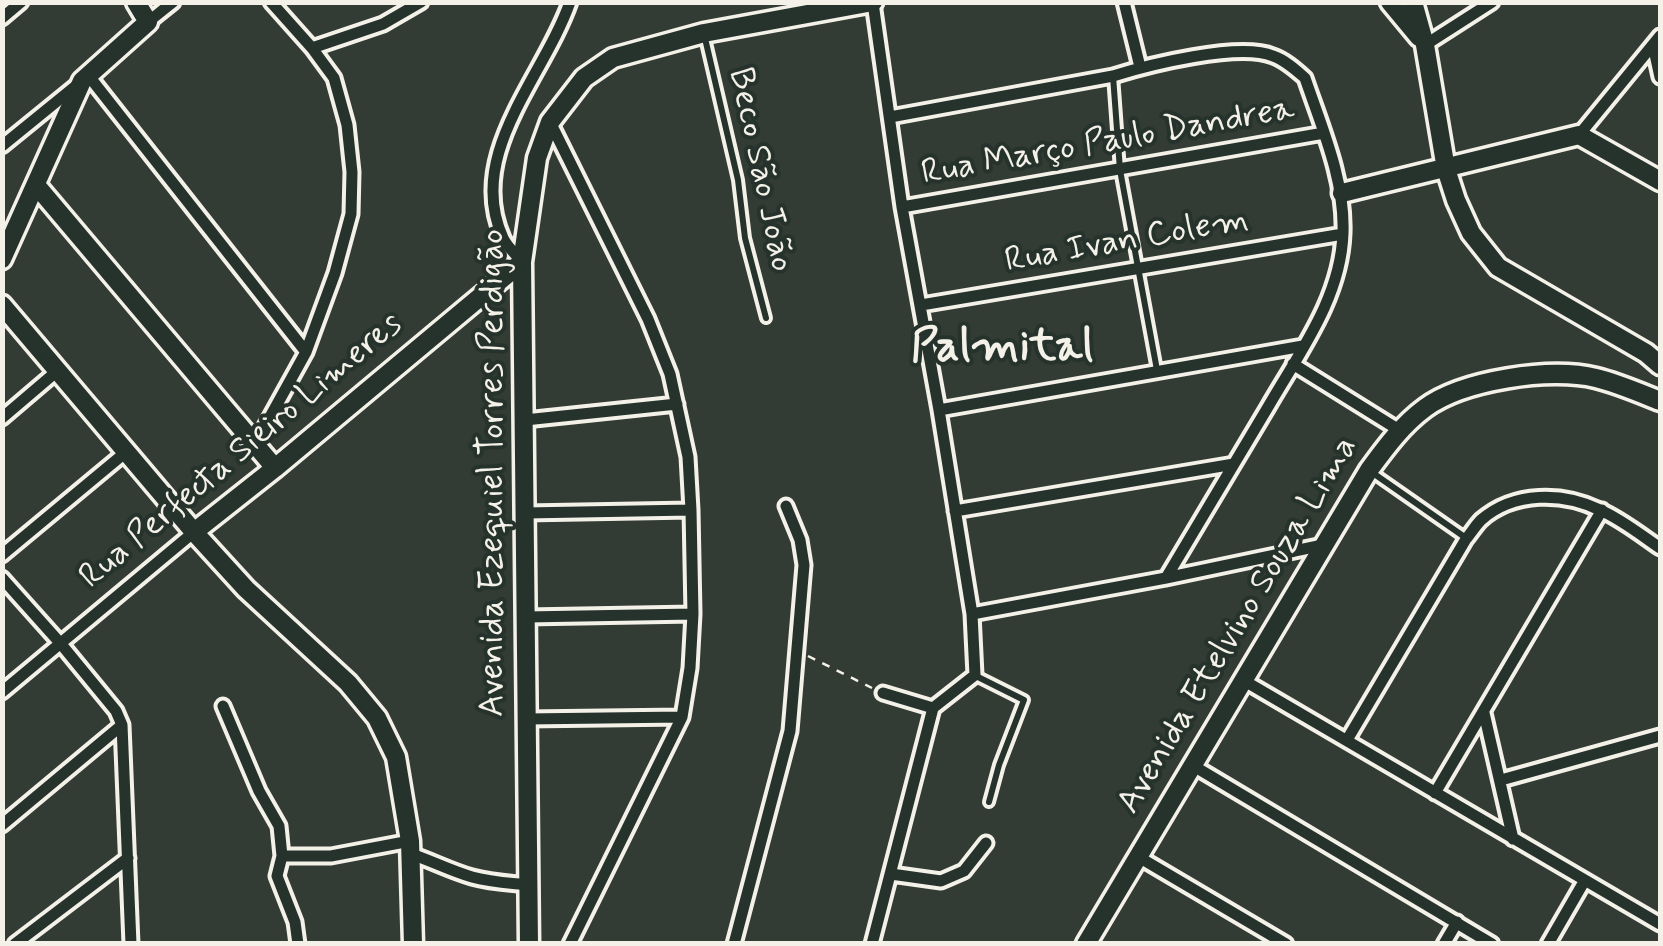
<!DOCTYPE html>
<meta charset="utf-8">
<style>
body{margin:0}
#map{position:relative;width:1663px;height:946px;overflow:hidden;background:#333c34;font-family:Mynerve,sans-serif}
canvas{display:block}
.frame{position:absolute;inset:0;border:5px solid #f4f1e8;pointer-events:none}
</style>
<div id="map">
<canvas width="1663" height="946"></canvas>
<div class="frame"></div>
</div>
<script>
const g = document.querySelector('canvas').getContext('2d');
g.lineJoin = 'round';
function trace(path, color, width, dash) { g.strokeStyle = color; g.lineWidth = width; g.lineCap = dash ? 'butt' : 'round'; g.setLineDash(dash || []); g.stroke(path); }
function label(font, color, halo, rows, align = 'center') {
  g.font = font + ' Mynerve,sans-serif'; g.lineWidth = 8; g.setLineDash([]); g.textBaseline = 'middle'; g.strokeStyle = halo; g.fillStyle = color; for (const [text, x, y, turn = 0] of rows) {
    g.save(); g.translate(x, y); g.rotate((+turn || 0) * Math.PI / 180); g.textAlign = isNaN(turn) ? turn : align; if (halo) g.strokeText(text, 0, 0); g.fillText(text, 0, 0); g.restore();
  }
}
const path = new Path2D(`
 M808 656 872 688`);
const lane = new Path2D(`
 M704 34 738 180 745 238 766 318
 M1113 76 1120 170 1157 370
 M1370 471 1466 538
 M976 676 1024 700 999 765 989 802`);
const street = new Path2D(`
 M1124 2 1140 67
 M2 18 21 2
 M148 22 173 2
 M1425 45 1492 2
 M1653 45 1660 77
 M312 48 383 24 421 2
 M88 75 306 352
 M890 117 1113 76C1148 65 1239 42 1273 56 1285 60 1296 70 1305 78 1322 128 1345 180 1343 233 1341 298 1299 353 1268 407 1234 464 1200 521 1166 578
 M550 122 648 319 670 374 688 457 691 510 693 614 690 668 682 717 570 944
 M1579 135 1660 36
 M2 146 77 85
 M902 207 1324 133
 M522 262C516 254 507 247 503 238 465 154 544 77 570 2
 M921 305 1343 234
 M1293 364 1399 430
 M939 410 1303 346
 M2 418 56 372
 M525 420 677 404
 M254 446 306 352 335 273 351 214 352 172 347 125 334 78 312 48 271 2
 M955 511 1234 464
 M525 513 691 510
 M2 555 126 452
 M2 578 61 644 116 711 122 725 131 944
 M972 614 1166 578 1323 545
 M526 617 693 614
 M1243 680 1660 924
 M2 692 194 532
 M883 693 933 708
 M223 706 259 791 279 826 282 856 277 876 295 922 298 944
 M1484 713 1513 839
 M526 719 682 717
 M1347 740 1466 539C1471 533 1476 525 1481 520 1514 491 1563 492 1600 510 1621 519 1641 535 1660 548
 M1192 765 1492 944
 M1501 780 1660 736
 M1435 793 1602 510
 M2 825 122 725
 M411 854C432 861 451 871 472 877 490 882 509 883 527 885
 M282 856H331L410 841
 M1137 856 1286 944
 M891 874 941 881 964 871 986 843
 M15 944 128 858
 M734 944 790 731 804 565 800 540 786 506
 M872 944 933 708 975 675 972 614 939 410 902 207 873 3
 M1444 944 1457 922
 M1548 944 1585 880`);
const secondary = new Path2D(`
 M1390 2 1419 37
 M1413 2 1425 45 1446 169 1456 200 1471 233 1498 267 1646 353 1660 365
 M36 185 275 468
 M1342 193 1579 135 1660 181
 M2 259 82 81 148 22 136 2
 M2 305 194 532 246 589 348 683 377 718 396 757 410 841 413 944
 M194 532 275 468 522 262
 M529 944 522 262 537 158 550 122 584 78 613 58 704 33 873 2
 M1086 944 1369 470C1386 447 1402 425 1425 408 1463 380 1550 367 1596 378 1617 383 1640 393 1660 401`);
const streetNames = [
 ["Rua Março Paulo Dandrea",1108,143,-10],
 ["Beco São João",759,170,78],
 ["Rua Ivan Colem",1127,242,-10],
 ["Rua Perfecta Sieiro Limeres",242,452,-40],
 ["Avenida Ezequiel Torres Perdigão",495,473,-90],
 ["Avenida Etelvino Souza Lima",1239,626,-59]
];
const districtNames = [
 ["Palmital",1002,350]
];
trace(lane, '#f4f1e8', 14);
trace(street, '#f4f1e8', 19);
trace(secondary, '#f4f1e8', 25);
trace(path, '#f4f1e8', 2.5, [8, 8]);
trace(lane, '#26332d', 6);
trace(street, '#26332d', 11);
trace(secondary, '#26332d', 18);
label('35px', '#f4f1e8', '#26332d', streetNames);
label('bold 45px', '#f4f1e8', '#26332d', districtNames);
</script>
